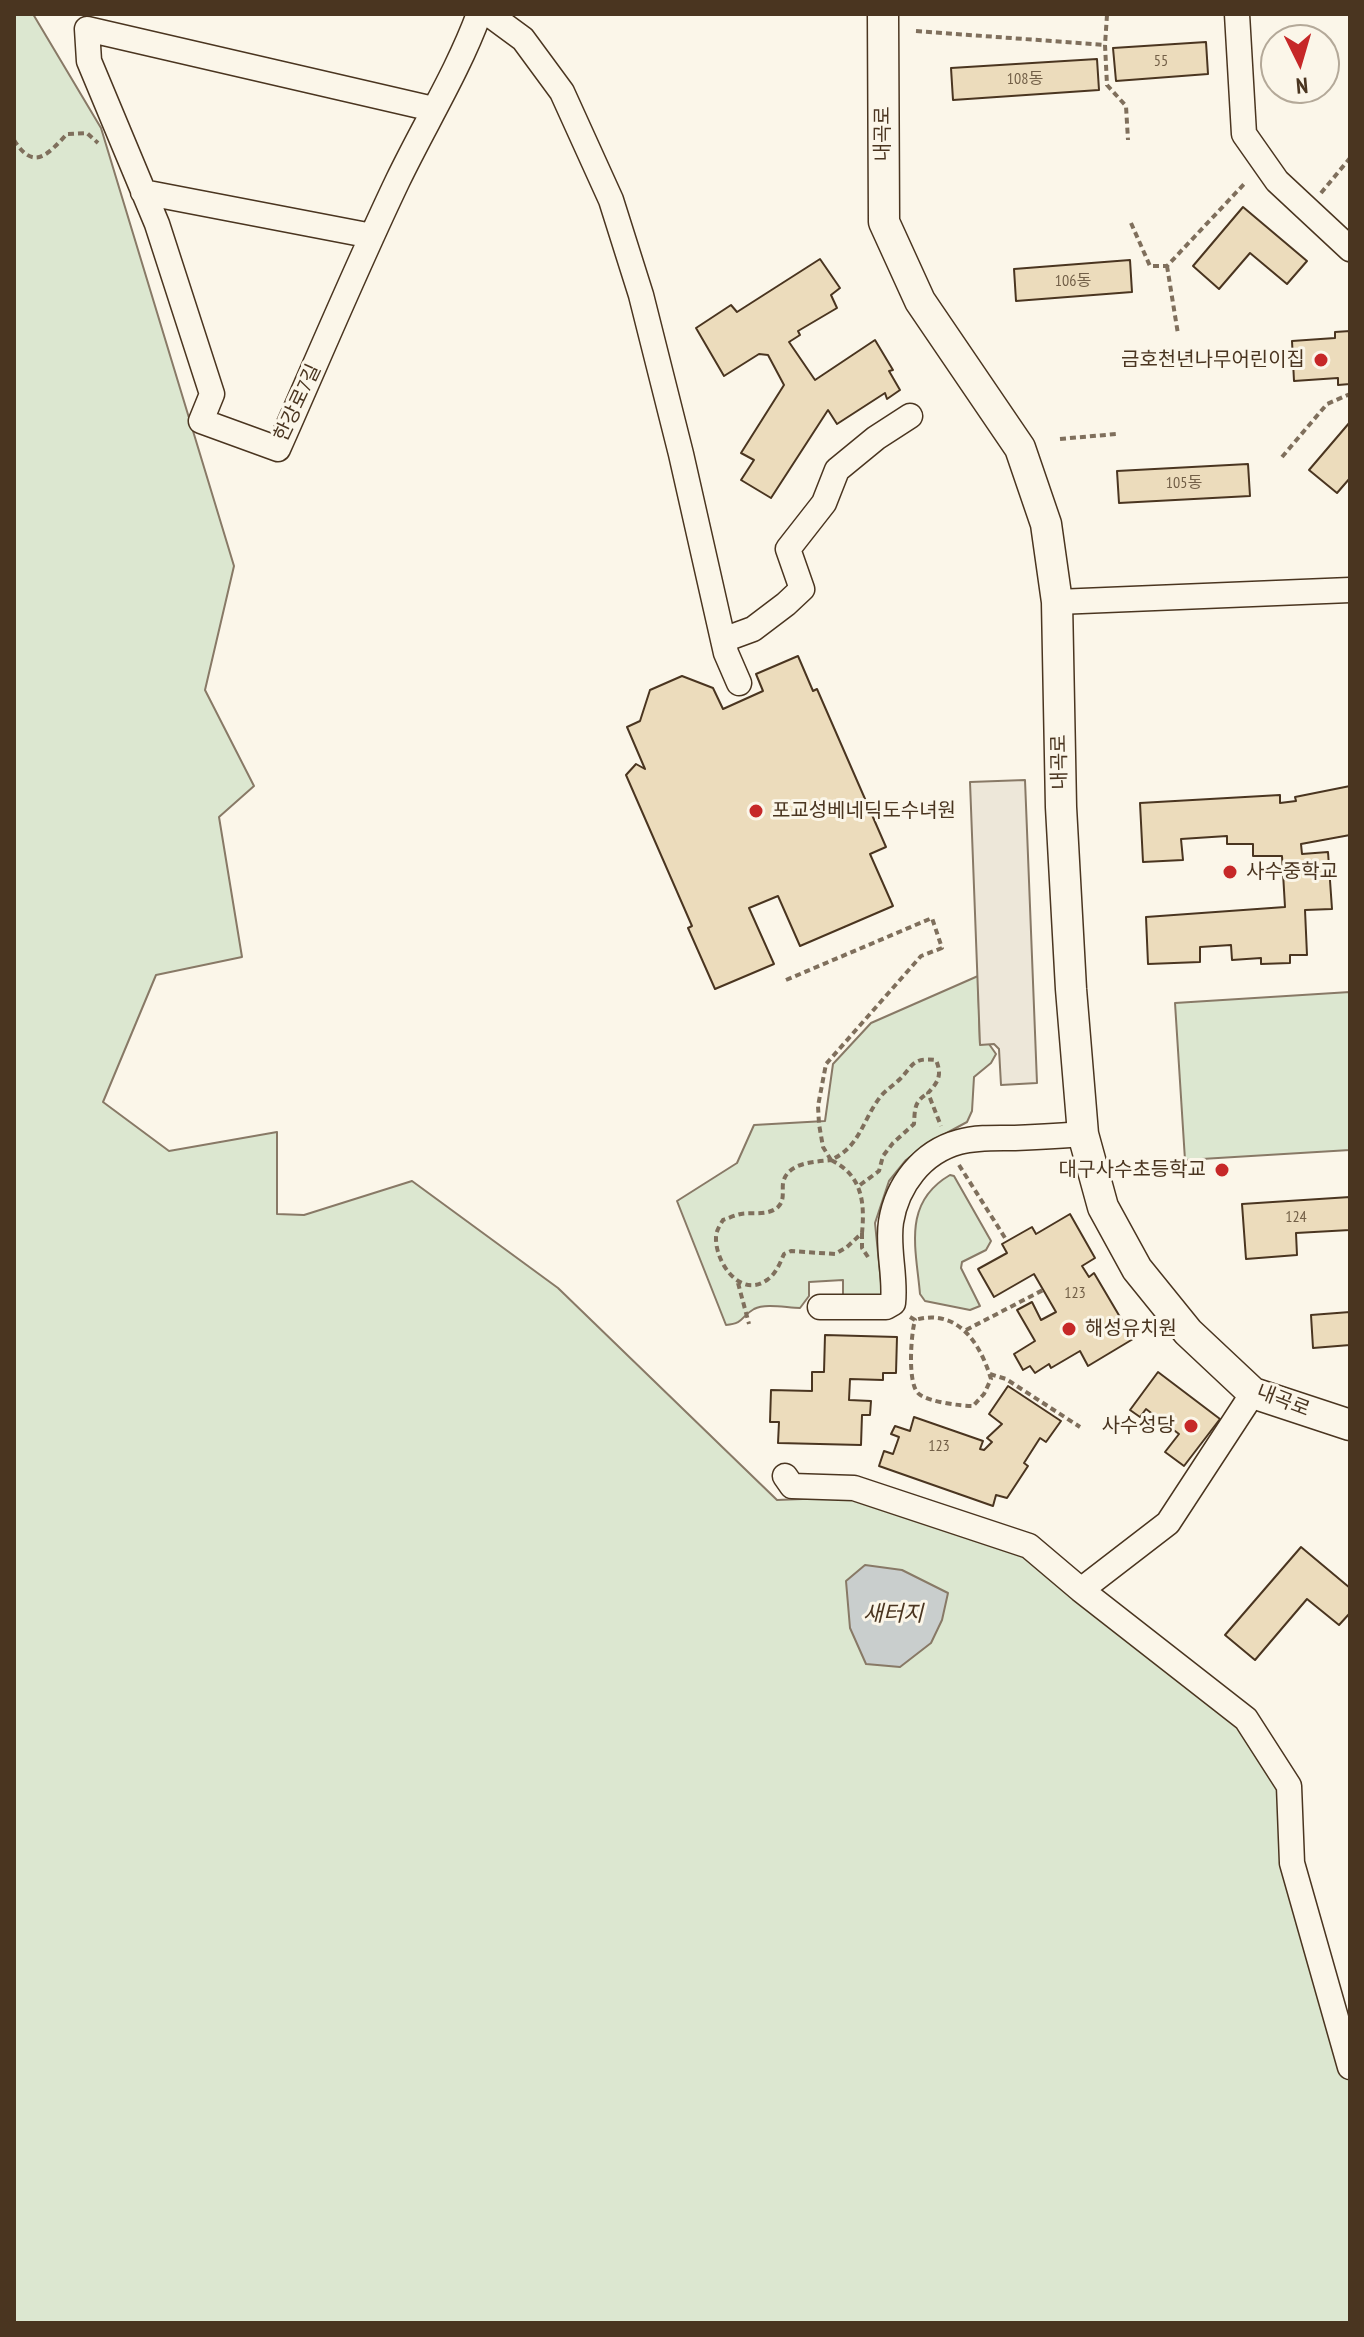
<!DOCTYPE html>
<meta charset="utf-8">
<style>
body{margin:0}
#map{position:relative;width:1364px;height:2337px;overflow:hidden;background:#fbf6e9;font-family:"PT Sans Narrow",sans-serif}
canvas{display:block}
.frame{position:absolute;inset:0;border:16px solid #4a3520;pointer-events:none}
.north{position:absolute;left:1260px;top:24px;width:80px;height:80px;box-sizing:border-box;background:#fbf6e9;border:2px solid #b4a999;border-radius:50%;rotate:175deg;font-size:22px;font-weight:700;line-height:32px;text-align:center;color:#4a3520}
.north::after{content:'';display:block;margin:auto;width:28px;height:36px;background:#c62828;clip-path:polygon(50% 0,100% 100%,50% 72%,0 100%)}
</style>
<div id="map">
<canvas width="1364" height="2337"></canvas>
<div class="frame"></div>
<div class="north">N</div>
</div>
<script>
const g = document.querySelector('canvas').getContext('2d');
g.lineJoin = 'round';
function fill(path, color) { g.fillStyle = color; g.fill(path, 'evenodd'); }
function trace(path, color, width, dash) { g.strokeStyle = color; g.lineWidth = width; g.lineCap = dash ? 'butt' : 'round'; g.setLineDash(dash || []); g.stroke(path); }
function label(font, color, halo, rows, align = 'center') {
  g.font = font + ' "PT Sans Narrow","Noto Sans KR",sans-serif'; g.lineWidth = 6; g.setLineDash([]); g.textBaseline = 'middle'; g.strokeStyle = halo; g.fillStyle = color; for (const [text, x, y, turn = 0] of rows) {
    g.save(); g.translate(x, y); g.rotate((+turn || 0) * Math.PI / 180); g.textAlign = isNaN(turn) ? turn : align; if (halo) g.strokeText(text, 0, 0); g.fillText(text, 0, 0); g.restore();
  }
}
const green = new Path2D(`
 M14 14H33L101 128 234 566 205 690 254 786 219 817 242 957 156 975 103 1102 169 1151 277 1132V1214L304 1215 412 1181 558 1288 777 1500 853 1497 1025 1555 1246 1719 1289 1786 1292 1863 1350 2067V2323H14Z
 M978 976 980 1044H989L996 1054 991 1063 974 1077 972 1111 967 1122 930 1142 906 1160 889 1181 875 1223 882 1293 879 1297 843 1295V1280L809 1282V1296L800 1308C787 1308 766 1303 754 1309 740 1317 745 1323 726 1325L677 1201 737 1163 754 1125 825 1121 833 1064 871 1023Z
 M1350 992V1150L1185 1160 1175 1003Z
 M950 1175 954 1176 991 1241 986 1250 962 1262 961 1268 980 1306 970 1310 925 1301 920 1294C916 1248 902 1203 950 1175Z`);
const parking = new Path2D(`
 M1025 780 1037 1083 1001 1085 999 1049 994 1044 980 1045 970 782Z`);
const water = new Path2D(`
 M865 1565 902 1570 948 1593 942 1620 931 1643 900 1667 866 1664 850 1628 846 1581Z`);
const building = new Path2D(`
 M1206 42 1208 74 1116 81 1113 48Z
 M1097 59 1099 90 953 100 951 68Z
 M1243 207 1307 261 1287 284 1250 253 1219 289 1193 266Z
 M820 259 840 288 831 295 837 308 798 331 800 335 789 342 815 380 875 340 893 370 889 371 900 390 887 399 885 393 837 424 828 410 771 498 741 480 754 460 741 453 784 385 768 355 759 354 724 376 696 328 731 305 737 312Z
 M1130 260 1132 292 1016 301 1014 269Z
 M1350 331V384L1338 385V378L1294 381 1292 341 1335 338V332Z
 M1350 422V478L1337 493 1309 470Z
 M1248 464 1250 496 1119 503 1117 471Z
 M798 656 813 691 817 689 886 847 870 854 893 906 800 946 778 896 749 908 774 964 715 989 688 928 692 926 626 775 636 764 645 769 627 727 640 721 650 690 682 676 713 688 723 709 763 691 756 674Z
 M1350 786V835L1301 844 1302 854 1328 852 1332 909 1305 910 1307 955H1290V963L1261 964V958L1232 960 1231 945 1200 947V962L1148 964 1146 917 1285 907 1282 856H1253V844H1227V836L1181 839 1183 860 1143 862 1140 803 1280 795V803L1296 801 1295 797Z
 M1350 1197V1230L1296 1233 1297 1255 1246 1259 1242 1204Z
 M1070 1214 1095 1258 1082 1266 1089 1277 1094 1273 1133 1339 1088 1366 1080 1351 1051 1368 1049 1364 1035 1373 1030 1366 1023 1370 1014 1354 1035 1341 1017 1310 1032 1302 1041 1320 1056 1312 1034 1274 994 1297 978 1269 1007 1253 1002 1244 1032 1227 1036 1234Z
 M1350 1312V1345L1313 1348 1311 1315Z
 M825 1335 897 1337 896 1373H883V1380L850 1379 849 1400 871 1401 870 1415H862L861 1445 778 1443 779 1422H770L771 1390 812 1391V1372H824Z
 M1158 1372 1220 1419 1184 1466 1165 1452 1179 1434 1146 1409 1140 1417 1130 1410Z
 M1008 1386 1061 1421 1046 1442 1040 1438 1024 1463 1028 1466 1007 1498 996 1495 993 1506 879 1466 884 1451 893 1454 899 1437 891 1434 895 1426 910 1431 914 1417 983 1441 980 1449 984 1450 992 1442 987 1438 1002 1424 989 1414Z
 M1301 1547 1350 1588V1613L1339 1625 1307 1599 1255 1660 1225 1635Z`);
const path = new Path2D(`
 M1107 15 1105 45 1107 85 1126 106 1128 140
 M916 31 1105 45
 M14 140C34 172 48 154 67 134L87 133 98 143
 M1321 193 1350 158
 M1131 223 1150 266H1167L1246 182
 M1167 266 1178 334
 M1060 439 1116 434
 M1282 457 1327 404 1350 394
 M786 980 932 918 942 948 921 956 826 1064 818 1106 819 1124 823 1147 831 1160C861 1146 862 1120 881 1096 886 1090 894 1085 900 1079 913 1066 912 1057 936 1060 942 1075 939 1081 928 1093L941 1126
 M831 1160C862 1175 865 1202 862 1233L847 1247 835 1254 791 1251 784 1254C780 1263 776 1274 767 1280 740 1299 715 1262 716 1237 716 1231 720 1225 723 1220 729 1218 735 1215 741 1214 753 1212 768 1216 778 1207 785 1200 782 1192 783 1183 787 1162 815 1162 831 1160Z
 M959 1165 1007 1241
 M860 1185 879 1171 883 1156 893 1143 914 1124C915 1108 914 1102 928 1093
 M862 1233V1248L868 1257
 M738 1283 749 1324
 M910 1317 915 1320C911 1334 907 1385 919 1394 929 1402 961 1406 973 1406L984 1394 991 1379C980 1342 957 1308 915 1320
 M966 1330 1043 1290
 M990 1374 1006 1379 1080 1427`);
const minor = new Path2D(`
 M489 14 523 39 562 92 611 200 641 295 681 454 726 653 739 683
 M1237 14 1244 134 1277 181 1350 249
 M433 109 87 29 89 61 157 224 212 394 201 421 278 449C318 359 356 268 398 180 425 124 458 71 479 14
 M143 192 372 236
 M1057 602 1350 590
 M723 640 753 629 786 604 802 589 788 549 824 503 837 470 876 438 910 416
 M820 1307H886L893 1303C896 1276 887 1248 891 1222 897 1185 922 1152 959 1142 977 1137 997 1138 1015 1138 1038 1137 1060 1136 1083 1134
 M1253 1393 1168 1523 1081 1590 1246 1719 1289 1786 1292 1863 1350 2067
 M785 1476 792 1486 854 1488 1029 1546 1081 1590`);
const major = new Path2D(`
 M883 14 884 222 920 301 1020 448 1046 524 1057 602 1061 807 1071 989 1083 1134 1103 1207 1137 1269 1188 1332 1253 1393 1350 1425`);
const markers = [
 [1321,360,8,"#c62828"],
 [756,811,8,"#c62828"],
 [1230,872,8,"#c62828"],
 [1222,1170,8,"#c62828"],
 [1069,1329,8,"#c62828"],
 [1191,1426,8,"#c62828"]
];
const numberNames = [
 ["55",1161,61],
 ["108동",1025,79],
 ["106동",1073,281],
 ["105동",1184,483],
 ["124",1296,1217],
 ["123",1075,1293],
 ["123",939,1446]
];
const streetNames = [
 ["내곡로",883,134,-90],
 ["한강로7길",298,403,-65],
 ["내곡로",1060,762,-91],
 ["내곡로",1283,1401,21]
];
const poiNames = [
 ["금호천년나무어린이집",1305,360],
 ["포교성베네딕도수녀원",772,811,"left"],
 ["사수중학교",1246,872,"left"],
 ["대구사수초등학교",1206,1170],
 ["해성유치원",1085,1329,"left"],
 ["사수성당",1175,1426]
];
const waterNames = [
 ["새터지",893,1615]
];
fill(green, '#dce7d0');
trace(green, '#887966', 2);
fill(parking, '#ede7d9');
trace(parking, '#887966', 2);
fill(water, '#c9cecd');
trace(water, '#887966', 2);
fill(building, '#ecdcbc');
trace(building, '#4a3520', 2);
trace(minor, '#4a3520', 27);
trace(major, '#4a3520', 33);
trace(path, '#7f6f5c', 4, [6, 4]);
trace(minor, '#fbf6e9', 24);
trace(major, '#fbf6e9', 30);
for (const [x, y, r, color] of markers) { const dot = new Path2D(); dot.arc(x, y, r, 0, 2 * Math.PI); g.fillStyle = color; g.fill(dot); trace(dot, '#fbf6e9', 3); }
label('16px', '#725f47', null, numberNames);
label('20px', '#4a3520', '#fbf6e9', streetNames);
label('20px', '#4a3520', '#fbf6e9', poiNames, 'right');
label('italic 22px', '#4a3520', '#fbf6e9', waterNames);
</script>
